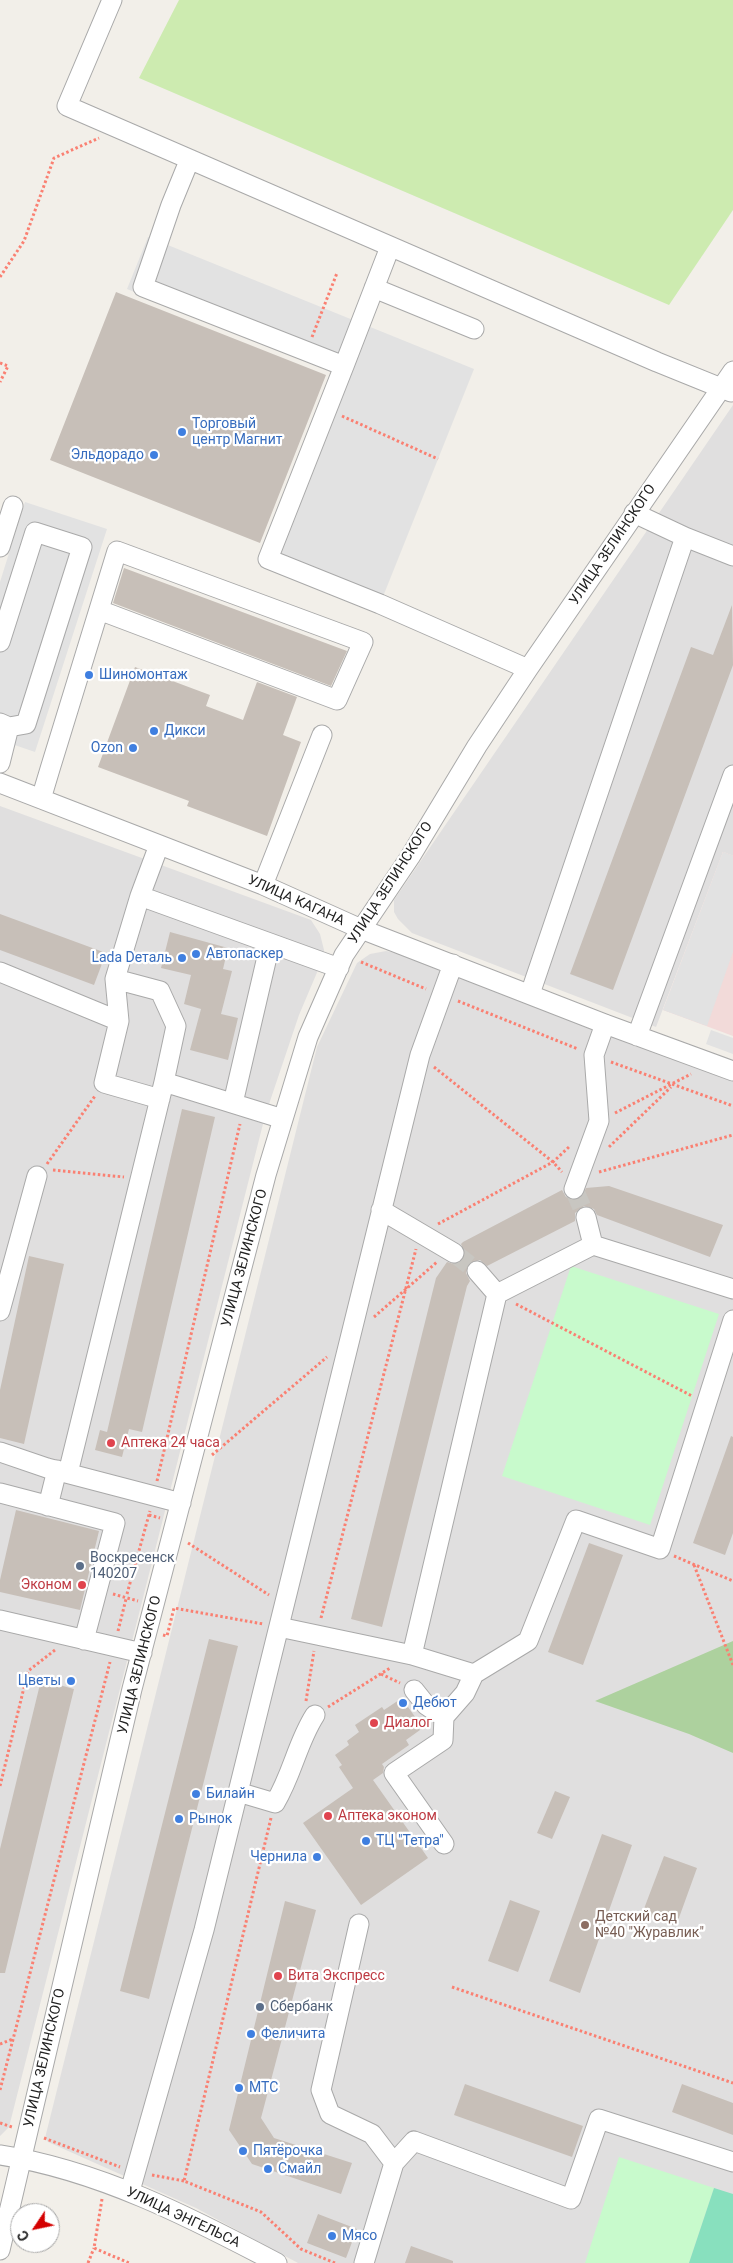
<!DOCTYPE html>
<meta charset="utf-8">
<style>
body{margin:0}
#map{position:relative;width:733px;height:2263px;overflow:hidden;background:#f2efe9;font-family:Roboto,sans-serif}
canvas{display:block}
.north{position:absolute;left:10px;top:2203px;width:50px;height:50px;box-sizing:border-box;background:#fff;border:1px solid #a7a7a7;border-radius:50%;rotate:236deg;font-size:14px;font-weight:700;line-height:20px;text-align:center;color:#222}
.north::after{content:'';display:block;margin:auto;width:18px;height:22px;background:#d40000;clip-path:polygon(50% 0,100% 100%,50% 72%,0 100%)}
</style>
<div id="map">
<canvas width="733" height="2263"></canvas>
<div class="north">С</div>
</div>
<script>
const g = document.querySelector('canvas').getContext('2d');
g.lineJoin = 'round';
function fill(path, color) { g.fillStyle = color; g.fill(path, 'evenodd'); }
function trace(path, color, width, dash) { g.strokeStyle = color; g.lineWidth = width; g.lineCap = dash ? 'butt' : 'round'; g.setLineDash(dash || []); g.stroke(path); }
function label(font, color, halo, rows, align = 'center') {
  g.font = font + ' Roboto,sans-serif'; g.lineWidth = 4.5; g.setLineDash([]); g.textBaseline = 'middle'; g.strokeStyle = halo; g.fillStyle = color; for (const [text, x, y, turn = 0] of rows) {
    g.save(); g.translate(x, y); g.rotate((+turn || 0) * Math.PI / 180); g.textAlign = isNaN(turn) ? turn : align; if (halo) g.strokeText(text, 0, 0); g.fillText(text, 0, 0); g.restore();
  }
}
const residential = new Path2D(`
 M733 405V856L723 852 656 1027 412 933 398 919 394 912V900Z
 M0 806 311 920 320 934 324 950V956L299 1015 265 1116 9 2127 0 2136Z
 M386 951 396 953 733 1079V2263H298L196 2208 48 2142 45 2138 317 1047 357 963 370 954Z`);
const commercial = new Path2D(`
 M723 852 733 856V1036L663 1010Z`);
const grass = new Path2D(`
 M179 0H733V210L669 305 139 78Z`);
const forest = new Path2D(`
 M733 1641V1753L689 1734 595 1701Z`);
const park = new Path2D(`
 M571 1266 719 1314 650 1525 502 1476Z
 M619 2157 714 2188 689 2263H585Z`);
const pitch = new Path2D(`
 M714 2188 733 2194V2263H689Z`);
const parking = new Path2D(`
 M148 237 474 369 380 604 259 555 332 372 127 289Z
 M25 502 107 529 35 752 0 740V582Z
 M723 852 733 856V952L707 1026 663 1010Z
 M711 1030 733 1038V1054L706 1044Z`);
const building = new Path2D(`
 M116 292 326 375 260 543 50 460Z
 M124 568 347 651 331 686 113 603Z
 M732 605 733 665 613 990 570 974 691 647 713 655Z
 M135 667 210 695 206 706 243 720 257 682 297 697 283 735 301 742 267 836 187 806 189 801 98 767Z
 M0 914 106 953 94 985 0 950Z
 M170 932 228 948 223 969 232 971 221 1014 238 1018 228 1060 190 1050 201 1009 184 1004 191 975 161 968Z
 M182 1109 215 1117 142 1432 129 1429 122 1457 95 1450 100 1430 107 1432Z
 M609 1186 723 1225 710 1257 597 1215 594 1209 584 1206 575 1213V1221L487 1266 480 1260 469 1263 466 1273 470 1281 467 1286 382 1627 351 1619 436 1278 447 1262 454 1264 463 1259 465 1253 461 1244 463 1242 562 1190 566 1197 575 1200 582 1197 586 1188Z
 M29 1256 64 1264 24 1444 0 1438V1390Z
 M731 1436 733 1437V1533L725 1555 693 1543Z
 M16 1510 99 1531 80 1610 0 1592V1580Z
 M589 1543 623 1555 583 1665 548 1652Z
 M209 1639 238 1646 149 1999 120 1991Z
 M41 1680 74 1689 5 1973H0V1849Z
 M399 1700 405 1709 408 1707 418 1721 415 1723 420 1730 406 1740 409 1745 382 1764 384 1767 383 1773 373 1780 428 1858 361 1905 303 1823 353 1788 339 1767 342 1765 335 1755 349 1745 347 1741 359 1732 355 1725 382 1707 384 1710Z
 M555 1791 570 1797 552 1839 537 1833Z
 M602 1834 632 1845 580 1993 549 1981Z
 M664 1856 697 1868 676 1926 642 1914Z
 M510 1900 540 1911 518 1972 488 1961Z
 M285 1901 316 1910 261 2118 274 2138 352 2163 341 2194 252 2164 229 2130Z
 M465 2084 583 2126 572 2157 454 2115Z
 M682 2084 733 2103V2135L672 2112Z
 M318 2214 357 2229 346 2258 307 2243Z
 M411 2246 453 2261V2263H405Z`);
const minorTunnel = new Path2D(`
 M574 1189 586 1217
 M454 1253 477 1271`);
const path = new Path2D(`
 M0 277 24 241 54 158 99 138
 M312 337 337 273
 M0 363 8 366 0 382
 M342 416 438 459
 M361 962 426 989
 M458 1001 578 1049
 M611 1062 733 1106
 M434 1067 553 1162 562 1172
 M615 1113 691 1074
 M609 1147 671 1087
 M47 1164 95 1096
 M53 1170 124 1177
 M599 1172 733 1135
 M438 1224 553 1162 570 1146
 M516 1304 692 1396
 M374 1317 437 1262
 M212 1455 327 1357
 M157 1481 240 1124
 M149 1515 160 1518
 M188 1543 269 1595
 M674 1556 733 1581
 M694 1565 733 1665
 M113 1594 138 1601
 M127 1594 150 1511
 M321 1618 416 1249
 M118 1631 126 1599
 M163 1635 167 1636 174 1608 263 1624
 M381 1674 400 1683
 M306 1701 314 1651
 M328 1707 390 1668
 M0 1786 28 1671 55 1650
 M271 1818 184 2181 261 2212 301 2249 335 2263
 M452 1987 733 2083
 M0 2044 13 2039
 M0 2090 110 1662
 M0 2123 12 2127
 M44 2138 120 2167
 M152 2175 184 2181
 M102 2199 94 2248 129 2263
 M88 2263 94 2248`);
const minor = new Path2D(`
 M112 0 67 106 657 362 731 392
 M189 161 171 205 143 287 344 366 268 559 380 604 528 669
 M374 288 474 329
 M344 366 390 247
 M634 513 685 537 733 556
 M0 547 13 506
 M0 642 35 532 82 547 26 724 9 727 0 723
 M0 763 9 727
 M0 783 263 885 361 929 605 1024 733 1071
 M41 799 50 769 117 551 363 642 337 700 99 610
 M159 845 140 896 115 979 119 1021 104 1083 160 1099
 M263 885 322 735
 M140 896 339 968
 M0 972 119 1021
 M115 979 160 991 176 1026 164 1082
 M530 994 685 537
 M637 1036 733 775
 M233 1103 270 944
 M574 1189 599 1121 594 1055 605 1024
 M381 1210 454 1253
 M586 1217 593 1245
 M477 1271 497 1294
 M0 1311 37 1176
 M0 1452 47 1468 181 1503
 M68 1473 164 1082 283 1119
 M0 1493 115 1523 84 1640
 M48 1506 57 1470
 M0 1620 142 1653
 M279 1627 412 1655
 M474 1674 412 1655 497 1294 593 1245 733 1289
 M414 1690 426 1705 444 1717
 M238 1792 275 1803C293 1773 297 1743 315 1715
 M444 1844 394 1773 443 1740 444 1717 465 1693 474 1674 528 1641 576 1520 660 1549 733 1320
 M359 1924 321 2090 330 2114 372 2134 394 2163 364 2263
 M0 2155C98 2170 190 2217 277 2263
 M394 2163 414 2141 571 2199 599 2119 733 2162
 M130 2191 204 1930 420 1055 453 964
 M0 2250 132 1689 266 1175 308 1037 344 955 410 857 477 746 528 669 733 371`);
const markers = [
 [182,432,5,"#3f7fe0"],
 [154,455,5,"#3f7fe0"],
 [89,675,5,"#3f7fe0"],
 [154,731,5,"#3f7fe0"],
 [133,748,5,"#3f7fe0"],
 [196,954,5,"#3f7fe0"],
 [182,958,5,"#3f7fe0"],
 [111,1443,5,"#e0444e"],
 [80,1566,5,"#5c6f8a"],
 [82,1585,5,"#e0444e"],
 [71,1681,5,"#3f7fe0"],
 [403,1703,5,"#3f7fe0"],
 [374,1723,5,"#e0444e"],
 [196,1794,5,"#3f7fe0"],
 [328,1816,5,"#e0444e"],
 [179,1819,5,"#3f7fe0"],
 [366,1841,5,"#3f7fe0"],
 [317,1857,5,"#3f7fe0"],
 [585,1925,5,"#8d6e63"],
 [278,1976,5,"#e0444e"],
 [260,2007,5,"#5c6f8a"],
 [251,2034,5,"#3f7fe0"],
 [239,2088,5,"#3f7fe0"],
 [243,2151,5,"#3f7fe0"],
 [268,2169,5,"#3f7fe0"],
 [332,2236,5,"#3f7fe0"]
];
const shopNames = [
 ["Торговый",192,424],
 ["центр Магнит",192,440],
 ["Эльдорадо",144,455,"right"],
 ["Шиномонтаж",99,675],
 ["Дикси",164,731],
 ["Ozon",123,748,"right"],
 ["Автопаскер",206,954],
 ["Lada Dеталь",172,958,"right"],
 ["Цветы",61,1681,"right"],
 ["Дебют",413,1703],
 ["Билайн",206,1794],
 ["Рынок",189,1819],
 ["ТЦ \"Тетра\"",376,1841],
 ["Чернила",307,1857,"right"],
 ["Феличита",261,2034],
 ["МТС",249,2088],
 ["Пятёрочка",253,2151],
 ["Смайл",278,2169],
 ["Мясо",342,2236]
];
const streetNames = [
 ["УЛИЦА ЗЕЛИНСКОГО",613,545,-56],
 ["УЛИЦА ЗЕЛИНСКОГО",391,883,-57],
 ["УЛИЦА КАГАНА",296,901,24],
 ["УЛИЦА ЗЕЛИНСКОГО",245,1258,-75],
 ["УЛИЦА ЗЕЛИНСКОГО",140,1665,-76],
 ["УЛИЦА ЗЕЛИНСКОГО",45,2058,-77],
 ["УЛИЦА ЭНГЕЛЬСА",183,2218,25]
];
const healthNames = [
 ["Аптека 24 часа",121,1443],
 ["Эконом",72,1585,"right"],
 ["Диалог",384,1723],
 ["Аптека эконом",338,1816],
 ["Вита Экспресс",288,1976]
];
const serviceNames = [
 ["Воскресенск",90,1558],
 ["140207",90,1574],
 ["Сбербанк",270,2007]
];
const educationNames = [
 ["Детский сад",595,1917],
 ["№40 \"Журавлик\"",595,1933]
];
fill(residential, '#e0dfdf');
fill(commercial, '#f2dad9');
fill(grass, '#cdebb0');
fill(forest, '#add19e');
fill(park, '#c8facc');
fill(pitch, '#88e0be');
fill(parking, '#e2e2e2');
fill(building, '#c7bfb8');
trace(minorTunnel, '#c8c6c1', 19, [19, 9]);
trace(minor, '#a9a9a9', 21);
trace(path, '#fa8072', 3, [2.5, 2.5]);
trace(minor, '#fff', 19);
for (const [x, y, r, color] of markers) { const dot = new Path2D(); dot.arc(x, y, r, 0, 2 * Math.PI); g.fillStyle = color; g.fill(dot); trace(dot, '#fff', 2); }
label('14px', '#366cbe', '#fff', shopNames, 'left');
label('14px', '#222', '#fff', streetNames);
label('14px', '#be3a42', '#fff', healthNames, 'left');
label('14px', '#4e5e75', '#fff', serviceNames, 'left');
label('14px', '#785e54', '#fff', educationNames, 'left');
</script>
